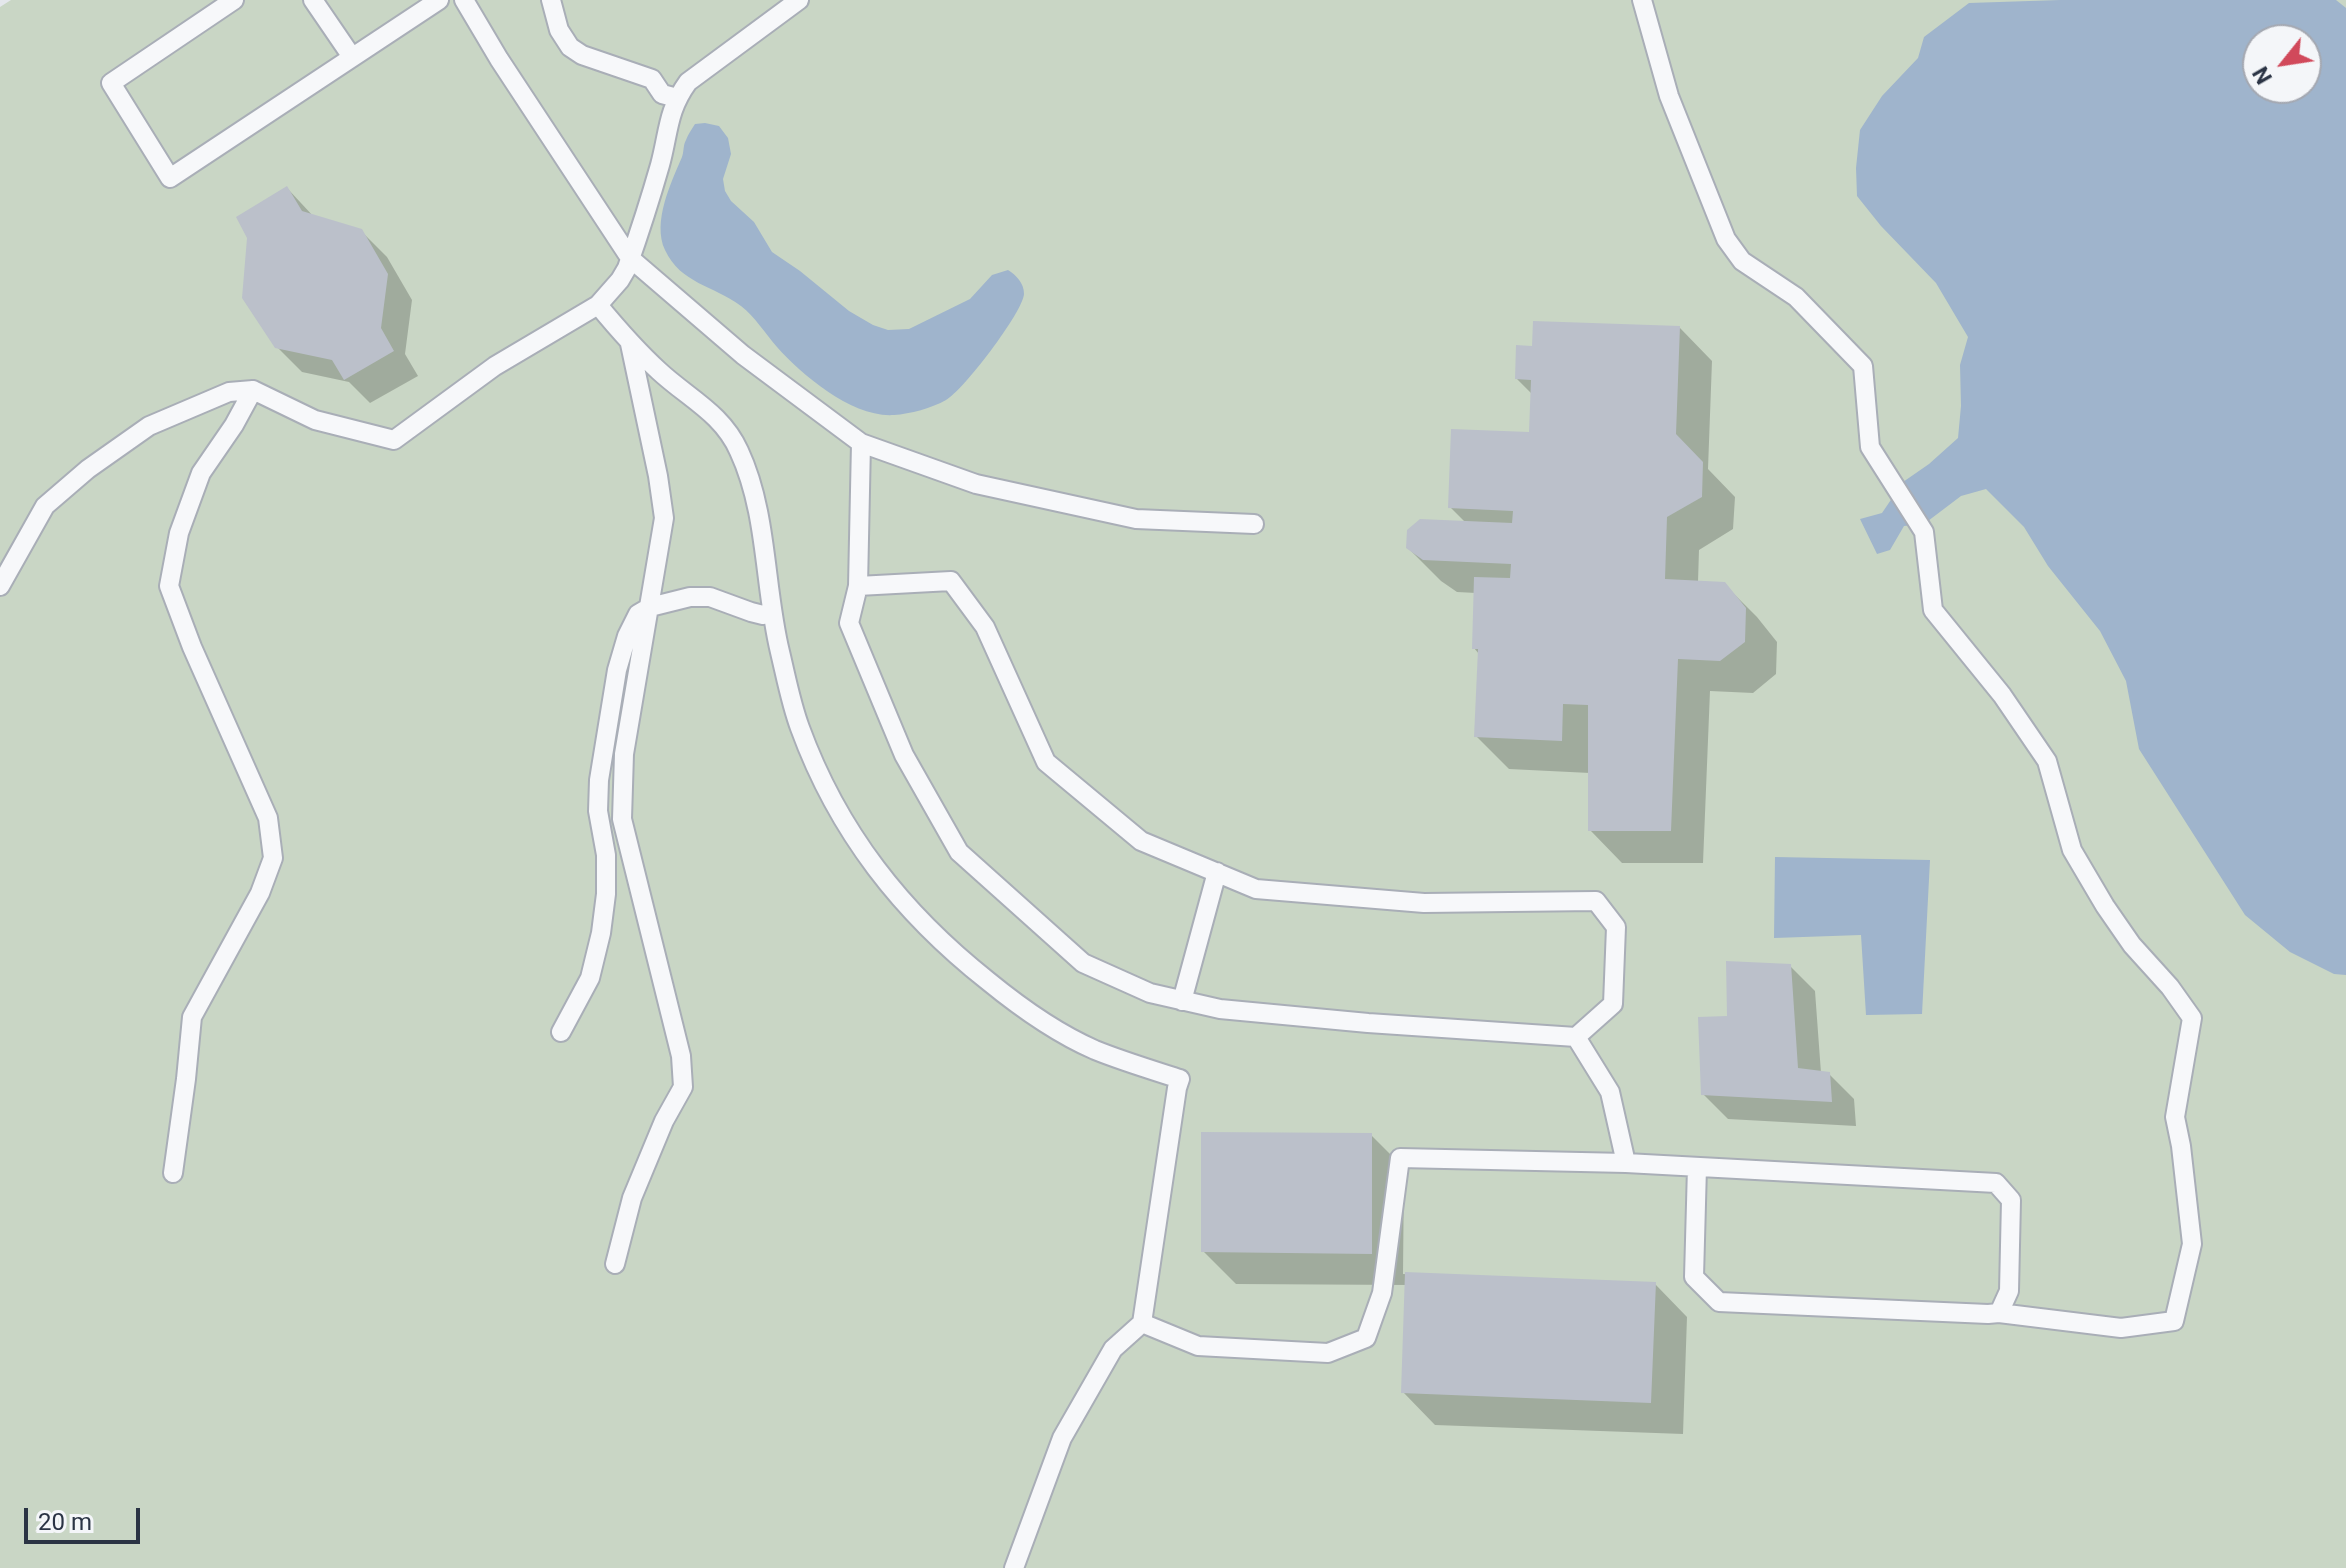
<!DOCTYPE html>
<style>
body{margin:0}
#map{position:relative;width:2346px;height:1568px;overflow:hidden;background:#e4e7ec;font-family:Roboto,sans-serif}
canvas{display:block}
.north{position:absolute;left:2242px;top:24px;width:80px;height:80px;box-sizing:border-box;background:#f4f6f9;border:2px solid #a4a8b1;border-radius:50%;rotate:240deg;font-size:22px;font-weight:700;line-height:32px;text-align:center;color:#2b3445}
.north::after{content:'';display:block;margin:auto;width:28px;height:36px;background:#d1495b;clip-path:polygon(50% 0,100% 100%,50% 72%,0 100%)}
.scale{position:absolute;left:24px;top:1508px;width:116px;height:36px;box-sizing:border-box;border:4px solid #2b3445;border-top:0;padding-left:10px;font-size:24px;line-height:28px;white-space:nowrap;color:#2b3445;-webkit-text-stroke:6px #f4f6f9;paint-order:stroke}
</style>
<div id="map">
<canvas width="2346" height="1568"></canvas>
<div class="north">N</div>
<div class="scale">20 m</div>
</div>
<script>
const g = document.querySelector('canvas').getContext('2d');
g.lineJoin = 'round';
function fill(path, color) { g.fillStyle = color; g.fill(path, 'evenodd'); }
function trace(path, color, width, dash) { g.strokeStyle = color; g.lineWidth = width; g.lineCap = dash ? 'butt' : 'round'; g.setLineDash(dash || []); g.stroke(path); }
const green = new Path2D(`
 M11 0H2346V1568H0V7ZM2258 40H2306V88H2258Z`);
const water = new Path2D(`
 M2060 0H2336L2346 8V975L2334 974 2290 952 2245 915 2139 749 2126 681 2100 631 2048 566 2024 527 1986 489 1961 496 1924 524 1904 526 1890 550 1877 554 1860 519 1882 513 1903 482 1929 464 1958 438 1961 406 1960 365 1968 337 1936 283 1881 226 1857 196 1856 168 1860 130 1882 96 1918 58 1924 37 1969 3ZM2258 40H2306V88H2258Z
 M705 123 719 126 728 138 731 154 723 179 725 191 731 201 754 222 772 252 800 271 849 311 873 325 888 330 909 329 970 299 992 275 1008 270C1016 275 1024 283 1024 294 1023 312 963 391 946 400 932 408 910 414 894 415 853 418 803 376 777 347 765 333 755 317 741 306 713 285 681 284 665 250 652 222 671 183 682 157 684 152 683 145 686 140 688 134 692 129 695 124Z
 M1775 857 1930 860 1922 1014 1866 1015 1861 935 1774 938Z`);
const shadow = new Path2D(`
 M287 188 314 217 361 231 387 257 412 300 405 354 418 376 370 403 349 382 302 372 276 346Z
 M1680 328 1712 361 1708 469 1735 497 1733 529 1699 550 1698 582 1724 584 1757 617 1777 642 1776 674 1753 693 1710 691 1703 863H1622L1590 830V773L1509 769 1476 736 1479 654 1474 648 1476 593 1457 592 1441 581 1408 548 1466 523 1450 507 1531 434 1532 394 1517 379 1534 348Z
 M1790 966 1815 991 1821 1073 1829 1074 1854 1099 1856 1126 1728 1119 1703 1094 1729 1017Z
 M1371 1135 1404 1168 1403 1274 1655 1284 1687 1317 1683 1434 1435 1425 1403 1392 1407 1285 1236 1284 1203 1251Z`);
const building = new Path2D(`
 M287 186 302 211 362 229 388 274 381 328 394 351 344 380 332 360 275 348 242 298 247 238 236 217Z
 M1533 321 1680 326 1676 434 1703 462 1702 497 1667 517 1665 579 1725 582 1746 608 1745 642 1720 661 1678 659 1671 831H1588V705L1563 704 1562 741 1474 737 1478 649H1472L1474 577 1510 578 1511 564 1423 560 1406 548 1407 530 1420 519 1512 523 1513 511 1448 508 1451 429 1529 432 1531 380 1515 379 1516 345 1532 346Z
 M1726 961 1791 964 1798 1068 1830 1072 1832 1102 1701 1095 1698 1017 1727 1016Z
 M1201 1132 1372 1133V1254L1201 1252Z
 M1405 1272 1656 1282 1651 1403 1401 1393Z`);
const service = new Path2D(`
 M234 0 111 83 170 178 439 0
 M313 0 352 57
 M464 0 499 59 630 258 743 355 861 443 858 586 849 623 904 755 959 852 1083 963 1150 993 1220 1009 1368 1023 1576 1037 1613 1004 1616 927 1596 901 1424 903 1256 889 1141 841 1046 762 985 627 951 581 858 586
 M551 0 559 30 570 47 582 55 652 79 662 94 677 98
 M799 0 688 82C667 111 669 132 660 165 650 200 639 234 627 268L620 280 598 305C617 328 636 350 659 371 688 398 722 413 739 451 768 513 764 587 780 652 786 677 791 704 800 728 838 832 902 913 988 981 1021 1008 1056 1033 1095 1050 1122 1061 1152 1070 1180 1079L1177 1088 1142 1323
 M1642 0 1669 96 1726 239 1742 261 1796 297 1863 366 1870 447 1924 532 1933 610 2002 695 2047 761 2072 850 2105 906 2132 945 2170 987 2192 1018 2175 1117 2181 1146 2192 1244 2174 1321 2121 1328 1999 1313
 M861 443 976 484 1136 519 1254 524
 M0 586 45 506 88 469 149 426 229 392 253 390 315 420 394 440 495 366 598 305
 M1182 1001 1217 872
 M561 1032 590 978 601 933 606 894V855L598 811 599 780 617 670 627 636 638 614 650 607 690 597H710L751 612 763 615 772 613
 M1576 1037 1610 1092 1626 1163 1996 1183 2011 1200 2009 1291 1999 1313 1988 1314 1719 1302 1694 1277 1697 1167
 M173 1173 186 1079 192 1017 260 893 273 858 268 818 192 647 169 586 179 533 201 473 234 425 253 390
 M615 1264 632 1198 664 1121 683 1087 681 1056 622 819 624 754 664 518 658 476 630 344
 M1014 1568 1062 1438 1113 1349 1142 1323 1198 1346 1328 1353 1366 1338 1382 1293 1400 1158 1626 1163`);
fill(green, '#c9d6c5');
fill(water, '#9fb4cc');
fill(shadow, '#0003');
fill(building, '#bbc0ca');
trace(service, '#a9aeb7', 22);
trace(service, '#f7f8fa', 18);
</script>
